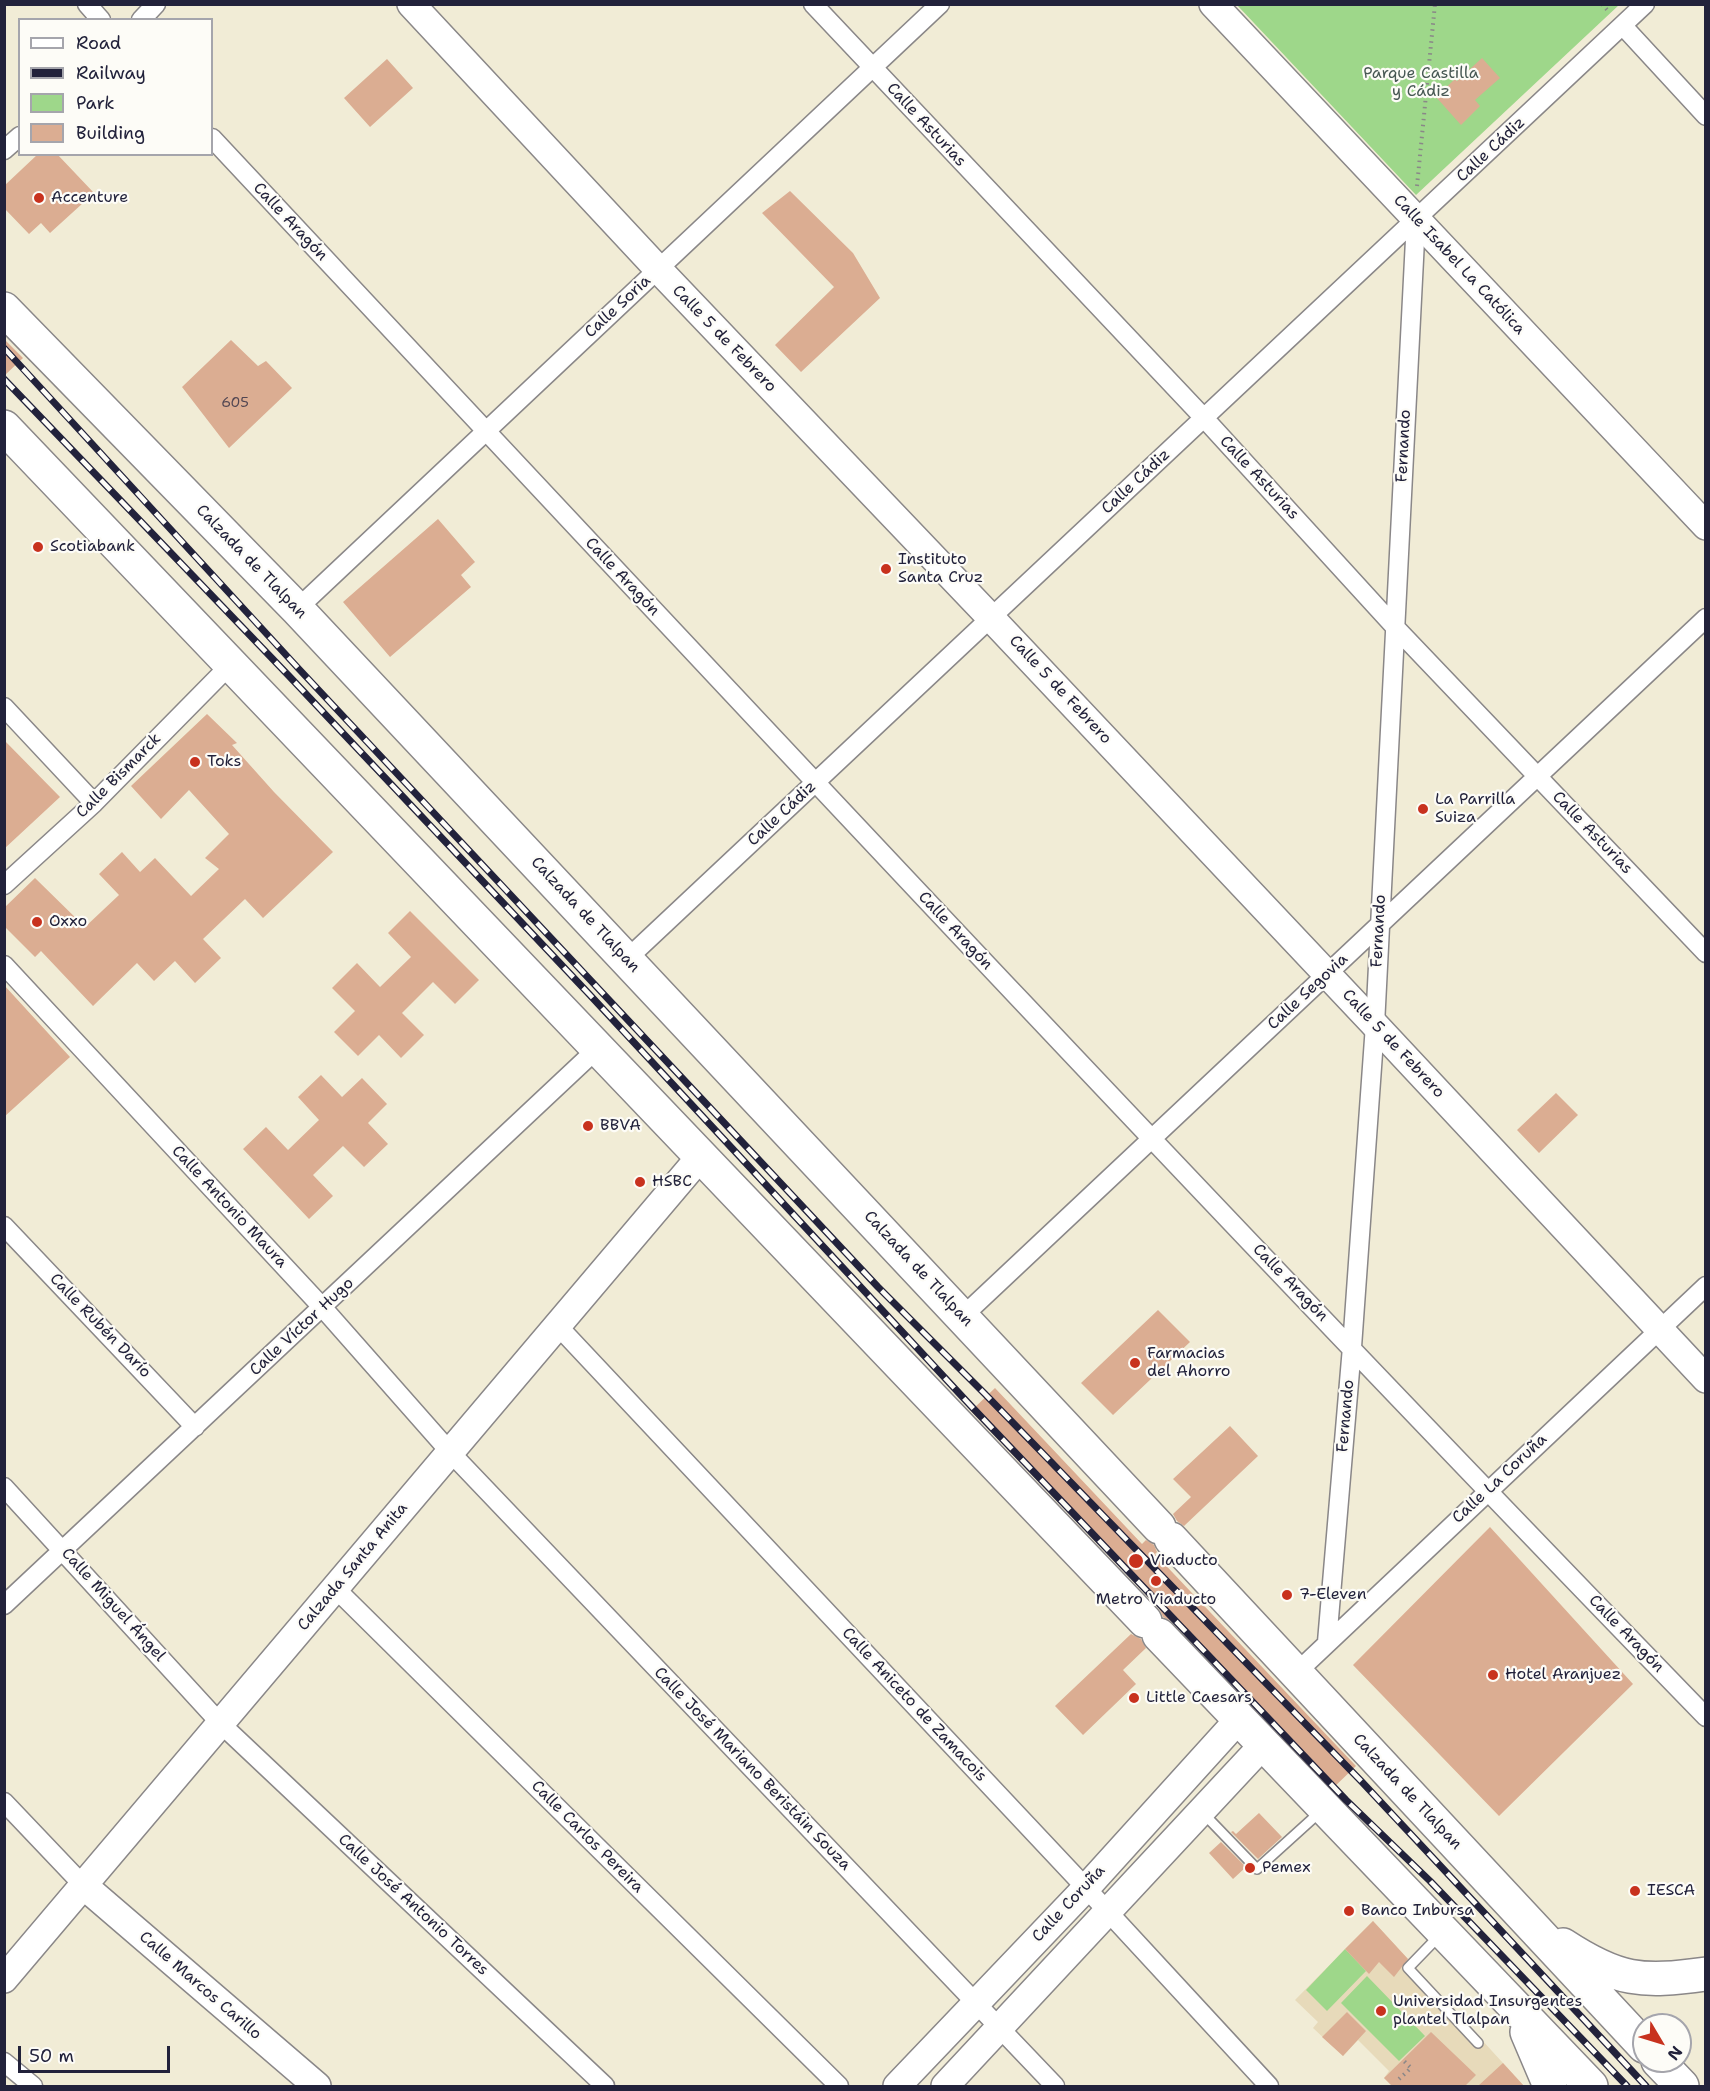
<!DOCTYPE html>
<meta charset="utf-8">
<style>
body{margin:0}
#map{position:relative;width:1710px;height:2091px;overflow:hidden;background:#f1ecd6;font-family:"Shantell Sans",sans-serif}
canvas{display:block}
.frame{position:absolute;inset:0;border:6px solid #22223b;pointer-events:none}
.legend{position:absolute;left:18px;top:18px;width:195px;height:138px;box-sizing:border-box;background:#fdfcf7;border:2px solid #a5a5ac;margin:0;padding:8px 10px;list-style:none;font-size:18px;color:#22223b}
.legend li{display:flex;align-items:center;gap:12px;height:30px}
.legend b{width:30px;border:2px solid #a5a5ac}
.north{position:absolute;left:1632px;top:2013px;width:60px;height:60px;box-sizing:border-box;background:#fdfcf7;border:2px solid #a5a5ac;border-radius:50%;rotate:128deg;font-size:16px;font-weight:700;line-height:24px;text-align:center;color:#22223b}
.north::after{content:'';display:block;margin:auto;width:21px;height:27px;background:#c8321e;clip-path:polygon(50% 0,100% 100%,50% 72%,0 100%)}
.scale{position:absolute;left:18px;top:2046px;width:152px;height:27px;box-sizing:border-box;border:3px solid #22223b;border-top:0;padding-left:8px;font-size:18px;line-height:21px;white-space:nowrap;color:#22223b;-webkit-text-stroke:4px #fdfcf7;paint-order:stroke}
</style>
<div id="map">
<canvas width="1710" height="2091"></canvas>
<div class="frame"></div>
<ul class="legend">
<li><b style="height:8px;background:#fff"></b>Road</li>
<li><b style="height:8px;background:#22223b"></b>Railway</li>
<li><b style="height:16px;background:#9ed78a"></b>Park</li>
<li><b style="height:16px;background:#dbad92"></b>Building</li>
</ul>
<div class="north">N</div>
<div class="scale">50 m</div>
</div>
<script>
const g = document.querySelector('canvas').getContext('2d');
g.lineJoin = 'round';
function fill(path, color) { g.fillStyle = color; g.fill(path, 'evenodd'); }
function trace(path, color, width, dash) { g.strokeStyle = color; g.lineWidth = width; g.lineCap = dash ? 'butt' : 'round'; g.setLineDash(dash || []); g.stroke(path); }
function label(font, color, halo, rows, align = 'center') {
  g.font = font + ' "Shantell Sans",sans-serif'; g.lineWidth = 4.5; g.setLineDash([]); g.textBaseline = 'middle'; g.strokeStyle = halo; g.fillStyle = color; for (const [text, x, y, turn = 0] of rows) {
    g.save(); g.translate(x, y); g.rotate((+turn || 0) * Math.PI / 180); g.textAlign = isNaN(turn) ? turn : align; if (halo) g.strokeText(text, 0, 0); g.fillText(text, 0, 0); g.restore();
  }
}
const built = new Path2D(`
 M1373 1921 1524 2086H1392L1384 2078 1389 2071 1358 2040 1343 2056 1313 2028 1318 2022 1295 2000Z`);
const green = new Path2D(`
 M1237 5H1619L1416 195Z
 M1345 1949 1366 1971 1327 2011 1306 1990Z
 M1367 1976 1425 2036 1399 2061 1341 2003Z`);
const building = new Path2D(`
 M1482 58 1500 78 1475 100 1480 106 1461 125 1436 97 1455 79 1457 81Z
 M387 59 413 88 370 127 344 98Z
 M38 154H57L94 193 50 233 41 223 29 234 4 208V186Z
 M790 191 853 253 880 298 801 372 775 345 834 287 762 213Z
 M4 339 23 358 4 376Z
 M231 340 258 366 266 361 292 388 229 448 182 387Z
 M438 519 475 562 461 575 471 587 390 657 343 602Z
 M207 714 237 743 232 745 274 792 333 852 263 918 245 899 203 939 221 958 195 983 175 961 154 981 137 963 93 1006 41 951 35 957 4 926V908L35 878 85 927 119 895 99 874 122 852 140 872 155 858 191 896 219 869 205 858 229 834 189 790 161 819 131 786Z
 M4 740 60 797 4 849Z
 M410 911 479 980 455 1004 433 982 402 1013 424 1035 401 1058 379 1035 358 1056 334 1032 355 1011 332 988 357 963 380 987 411 957 388 933Z
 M4 985 70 1057 4 1117Z
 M321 1075 342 1097 362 1078 387 1104 368 1123 388 1144 364 1167 343 1146 313 1175 333 1196 309 1219 243 1149 266 1127 288 1150 319 1120 298 1097Z
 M1556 1093 1578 1115 1539 1153 1517 1130Z
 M1158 1310 1190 1342 1113 1415 1081 1383Z
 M995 1388 1142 1544 1146 1540 1154 1545 1157 1552 1155 1554 1356 1766 1332 1789 1173 1622 1163 1617 1159 1608 971 1411Z
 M1230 1426 1258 1456 1184 1526 1177 1521 1173 1514 1191 1497 1173 1479Z
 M1490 1527 1633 1684 1499 1816 1353 1665Z
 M1131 1634 1141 1639 1146 1648 1123 1670 1136 1684 1083 1735 1055 1706Z
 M1259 1813 1282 1837 1258 1859 1231 1832 1233 1831 1236 1834Z
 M1221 1842 1246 1867 1233 1879 1209 1853Z
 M1373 1921 1408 1959 1394 1977 1379 1962 1369 1974 1345 1949Z
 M1347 2012 1366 2031 1343 2056 1322 2037Z
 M1431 2032 1476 2075 1465 2086H1392L1384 2078Z
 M1503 2063 1524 2086H1478Z`);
const path = new Path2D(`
 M1602 4 1609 12
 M1417 186 1435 4
 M1399 2079 1411 2068 1403 2060`);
const lane = new Path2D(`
 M1203 1813 1257 1869 1320 1812
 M1439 1936 1408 1968 1478 2043`);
const street = new Path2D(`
 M87 4 101 20
 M813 4 1204 418 1394 626 1706 953
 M141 20 156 4
 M1623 26 1706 116
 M212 138C707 667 1201 1197 1706 1717
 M4 150 20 136
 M297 609 940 4
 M4 707 94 803
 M4 885 94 803 231 664
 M627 959 1645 4
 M4 965 323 1308 450 1452 1055 2086
 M4 1226 195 1427
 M963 1316 1706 618
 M557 1325 1086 1888 1269 2086
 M4 1487 220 1723 605 2086
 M335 1588 839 2086
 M4 1605 598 1048
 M1327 1642 1352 1347 1375 1025 1416 220
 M1296 1673 1706 1286
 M4 1802 83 1885
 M4 2062 33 2086`);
const secondary = new Path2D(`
 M411 4 658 269 991 618 1375 1025 1706 1379
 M1213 4 1706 526
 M83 1885 317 2086
 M4 1979 701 1156
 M897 2086 1086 1888 1239 1719
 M945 2086 1263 1745`);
const highway = new Path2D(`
 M4 309 297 609 1159 1527
 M4 427 1145 1621
 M1171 1539 1644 2046
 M1159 1635 1591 2086
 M1563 1945C1618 1981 1641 1983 1706 1974
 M1527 2032 1550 2086
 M1658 2061 1682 2086`);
const rail = new Path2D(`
 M4 348 298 668 878 1287 985 1394 1362 1782 1646 2086
 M4 379 289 676 589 994 971 1406 1346 1800 1430 1881 1627 2086`);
const markers = [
 [39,198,6,"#c8321e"],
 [38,547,6,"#c8321e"],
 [886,569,6,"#c8321e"],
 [195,762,6,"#c8321e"],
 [1423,809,6,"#c8321e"],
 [37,922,6,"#c8321e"],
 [588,1126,6,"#c8321e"],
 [640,1182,6,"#c8321e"],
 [1135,1363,6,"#c8321e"],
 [1136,1561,8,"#c8321e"],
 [1156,1581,6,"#c8321e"],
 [1287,1595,6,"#c8321e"],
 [1493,1675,6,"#c8321e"],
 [1134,1698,6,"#c8321e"],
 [1250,1868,6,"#c8321e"],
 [1635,1891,6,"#c8321e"],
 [1349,1911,6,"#c8321e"],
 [1381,2011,6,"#c8321e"]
];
const numberNames = [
 ["605",235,403]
];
const parkNames = [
 ["Parque Castilla",1421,74],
 ["y Cádiz",1421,92]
];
const streetNames = [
 ["Calle Asturias",926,125,47],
 ["Calle Cádiz",1491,150,-43],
 ["Calle Aragón",290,222,47],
 ["Calle Isabel La Católica",1459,265,47],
 ["Calle Soria",618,307,-43],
 ["Calle 5 de Febrero",724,339,46],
 ["Fernando",1404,446,-87],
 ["Calle Asturias",1259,478,47],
 ["Calle Cádiz",1136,482,-43],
 ["Calzada de Tlalpan",251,562,46],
 ["Calle Aragón",622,577,47],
 ["Calle 5 de Febrero",1060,690,47],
 ["Calle Bismarck",119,776,-45],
 ["Calle Cádiz",782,814,-43],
 ["Calle Asturias",1592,833,46],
 ["Calzada de Tlalpan",585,915,47],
 ["Calle Aragón",955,931,47],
 ["Fernando",1379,931,-87],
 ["Calle Segovia",1308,992,-43],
 ["Calle 5 de Febrero",1393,1044,47],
 ["Calle Antonio Maura",229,1207,47],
 ["Calzada de Tlalpan",918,1269,47],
 ["Calle Aragón",1290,1283,46],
 ["Calle Rubén Darío",100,1326,46],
 ["Calle Víctor Hugo",302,1327,-43],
 ["Fernando",1346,1416,-85],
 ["Calle La Coruña",1500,1479,-43],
 ["Calzada Santa Anita",353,1567,-50],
 ["Calle Miguel Ángel",113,1605,48],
 ["Calle Aragón",1626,1634,46],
 ["Calle Aniceto de Zamacois",914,1705,47],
 ["Calle José Mariano Beristáin Souza",752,1769,46],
 ["Calzada de Tlalpan",1407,1792,47],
 ["Calle Carlos Pereira",587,1837,45],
 ["Calle Coruña",1069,1904,-47],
 ["Calle José Antonio Torres",413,1905,43],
 ["Calle Marcos Carillo",200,1986,41]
];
const poiNames = [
 ["Accenture",51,198],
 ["Scotiabank",50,547],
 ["Instituto",898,560],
 ["Santa Cruz",898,578],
 ["Toks",207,762],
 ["La Parrilla",1435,800],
 ["Suiza",1435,818],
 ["Oxxo",49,922],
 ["BBVA",600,1126],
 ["HSBC",652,1182],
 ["Farmacias",1147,1354],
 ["del Ahorro",1147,1372],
 ["Viaducto",1150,1561],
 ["7-Eleven",1299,1595],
 ["Metro Viaducto",1156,1600,"center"],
 ["Hotel Aranjuez",1505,1675],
 ["Little Caesars",1146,1698],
 ["Pemex",1262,1868],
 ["IESCA",1647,1891],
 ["Banco Inbursa",1361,1911],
 ["Universidad Insurgentes",1393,2002],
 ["plantel Tlalpan",1393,2020]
];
fill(built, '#e7daba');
fill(green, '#9ed78a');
fill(building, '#dbad92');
trace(lane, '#8a8788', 12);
trace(street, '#8a8788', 21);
trace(secondary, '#8a8788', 30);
trace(highway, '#8a8788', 36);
trace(path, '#8a8788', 4, [1.5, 4.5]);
trace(lane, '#fff', 9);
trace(street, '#fff', 18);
trace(secondary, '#fff', 27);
trace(highway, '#fff', 33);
trace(rail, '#22223b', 7);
trace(rail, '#fdfcf7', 4.5, [14]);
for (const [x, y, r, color] of markers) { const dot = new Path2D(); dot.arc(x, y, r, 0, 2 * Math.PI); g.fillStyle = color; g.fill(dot); trace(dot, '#fdfcf7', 2); }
label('14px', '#504551', null, numberNames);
label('16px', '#475853', '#fdfcf7', parkNames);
label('16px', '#22223b', '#fdfcf7', streetNames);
label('16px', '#22223b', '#fdfcf7', poiNames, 'left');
</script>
